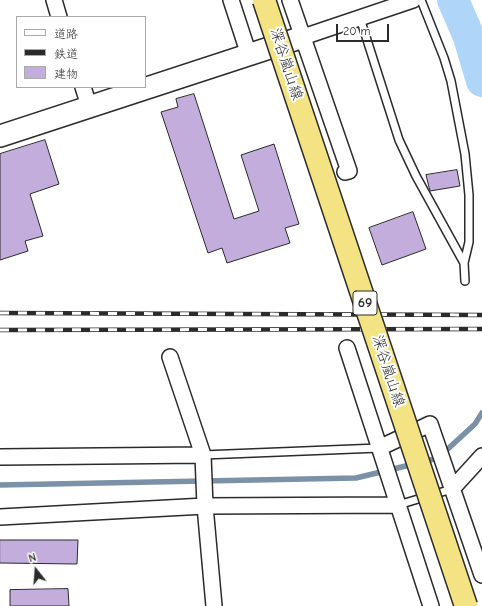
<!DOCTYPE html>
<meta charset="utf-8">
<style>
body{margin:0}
#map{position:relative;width:482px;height:606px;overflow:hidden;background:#fff;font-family:"Comic Neue","Klee One",sans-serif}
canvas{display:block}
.legend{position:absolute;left:16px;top:16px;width:130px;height:72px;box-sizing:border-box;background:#fff;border:1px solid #aaa;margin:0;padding:5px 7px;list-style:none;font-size:12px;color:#2b2b2b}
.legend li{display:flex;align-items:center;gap:8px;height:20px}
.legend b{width:20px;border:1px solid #aaa}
.north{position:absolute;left:16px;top:550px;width:40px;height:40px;-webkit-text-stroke:3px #fff;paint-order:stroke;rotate:343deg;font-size:11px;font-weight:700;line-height:16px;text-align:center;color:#2b2b2b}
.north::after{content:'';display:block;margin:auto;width:14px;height:18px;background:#2b2b2b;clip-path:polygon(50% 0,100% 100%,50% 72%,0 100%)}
.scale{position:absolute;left:336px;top:24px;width:53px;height:18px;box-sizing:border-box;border:2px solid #2b2b2b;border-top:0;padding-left:5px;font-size:12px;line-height:14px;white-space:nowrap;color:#2b2b2b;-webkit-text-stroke:3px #fff;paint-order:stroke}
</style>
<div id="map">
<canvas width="482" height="606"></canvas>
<ul class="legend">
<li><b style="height:5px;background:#fff"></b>道路</li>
<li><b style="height:5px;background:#2b2b2b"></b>鉄道</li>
<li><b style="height:11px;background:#c2addd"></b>建物</li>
</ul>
<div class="north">N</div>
<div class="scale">20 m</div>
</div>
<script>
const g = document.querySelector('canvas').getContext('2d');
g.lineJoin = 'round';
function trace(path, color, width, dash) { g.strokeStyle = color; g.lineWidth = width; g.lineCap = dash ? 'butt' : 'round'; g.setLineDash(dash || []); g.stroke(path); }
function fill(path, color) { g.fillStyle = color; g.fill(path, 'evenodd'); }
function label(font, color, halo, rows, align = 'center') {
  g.font = font + ' "Comic Neue","Klee One",sans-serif'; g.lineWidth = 4; g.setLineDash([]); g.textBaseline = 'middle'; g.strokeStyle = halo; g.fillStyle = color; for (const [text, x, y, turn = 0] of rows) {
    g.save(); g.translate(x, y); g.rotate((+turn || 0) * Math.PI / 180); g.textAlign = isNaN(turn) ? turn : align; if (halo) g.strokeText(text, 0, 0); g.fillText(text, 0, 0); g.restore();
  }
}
const stream = new Path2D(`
 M422 462 438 458 475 424 482 413
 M0 485 356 478 414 464`);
const river = new Path2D(`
 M453 0 469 37 482 81`);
const building = new Path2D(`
 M194 94 234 219 259 211 241 155 274 144 299 224 285 228 290 243 227 263 222 248 208 253 161 112 178 107 176 99Z
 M45 140 59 184 30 194 43 236 25 241 28 251 0 260V154Z
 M457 170 460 186 430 191 426 175Z
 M413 212 426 249 382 265 369 228Z
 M0 540H78L77 564 0 563Z
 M68 589 69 606H10V590Z`);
const lane = new Path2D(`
 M421 0 444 58 451 81 465 154 469 195V242L464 263 465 281
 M360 18 399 140 416 176 464 263
 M203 455 379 448
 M398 505 452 489`);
const street = new Path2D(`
 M54 0 59 17
 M231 0 249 55
 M290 0 349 171 345 172
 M303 37 413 0
 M83 87 89 106
 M347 348 431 606
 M170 357 203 455 205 506 214 606
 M379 448 430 424 482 575
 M0 457 203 455
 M452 489 482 456
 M0 517 205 506 397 505`);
const secondary = new Path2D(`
 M0 136 303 37`);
const rail = new Path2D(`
 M0 313 482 315
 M0 330 482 329`);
const primaryBridge = new Path2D(`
 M264 0 466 606`);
const shields = [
 [365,303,24]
];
const shieldNames = [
 ["69",365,303]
];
const streetNames = [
 ["深谷嵐山線",286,64,72],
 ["深谷嵐山線",388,371,72]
];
trace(stream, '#7a91a7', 5.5);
trace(river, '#afd5f9', 32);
fill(building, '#c2addd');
trace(building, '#2b2b2b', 1);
trace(lane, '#2b2b2b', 10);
trace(street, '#2b2b2b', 18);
trace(secondary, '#2b2b2b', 24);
trace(lane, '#fff', 7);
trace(street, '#fff', 15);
trace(secondary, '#fff', 21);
trace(rail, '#2b2b2b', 4.5);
trace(rail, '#fff', 3, [9]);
trace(primaryBridge, '#2b2b2b', 25, []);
trace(primaryBridge, '#f4e382', 22);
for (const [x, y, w] of shields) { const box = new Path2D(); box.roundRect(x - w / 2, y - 12, w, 24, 3); g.fillStyle = '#fff'; g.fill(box); trace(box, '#2b2b2b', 1); }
label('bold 14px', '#2b2b2b', null, shieldNames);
label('15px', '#2b2b2b', '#fff', streetNames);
</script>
